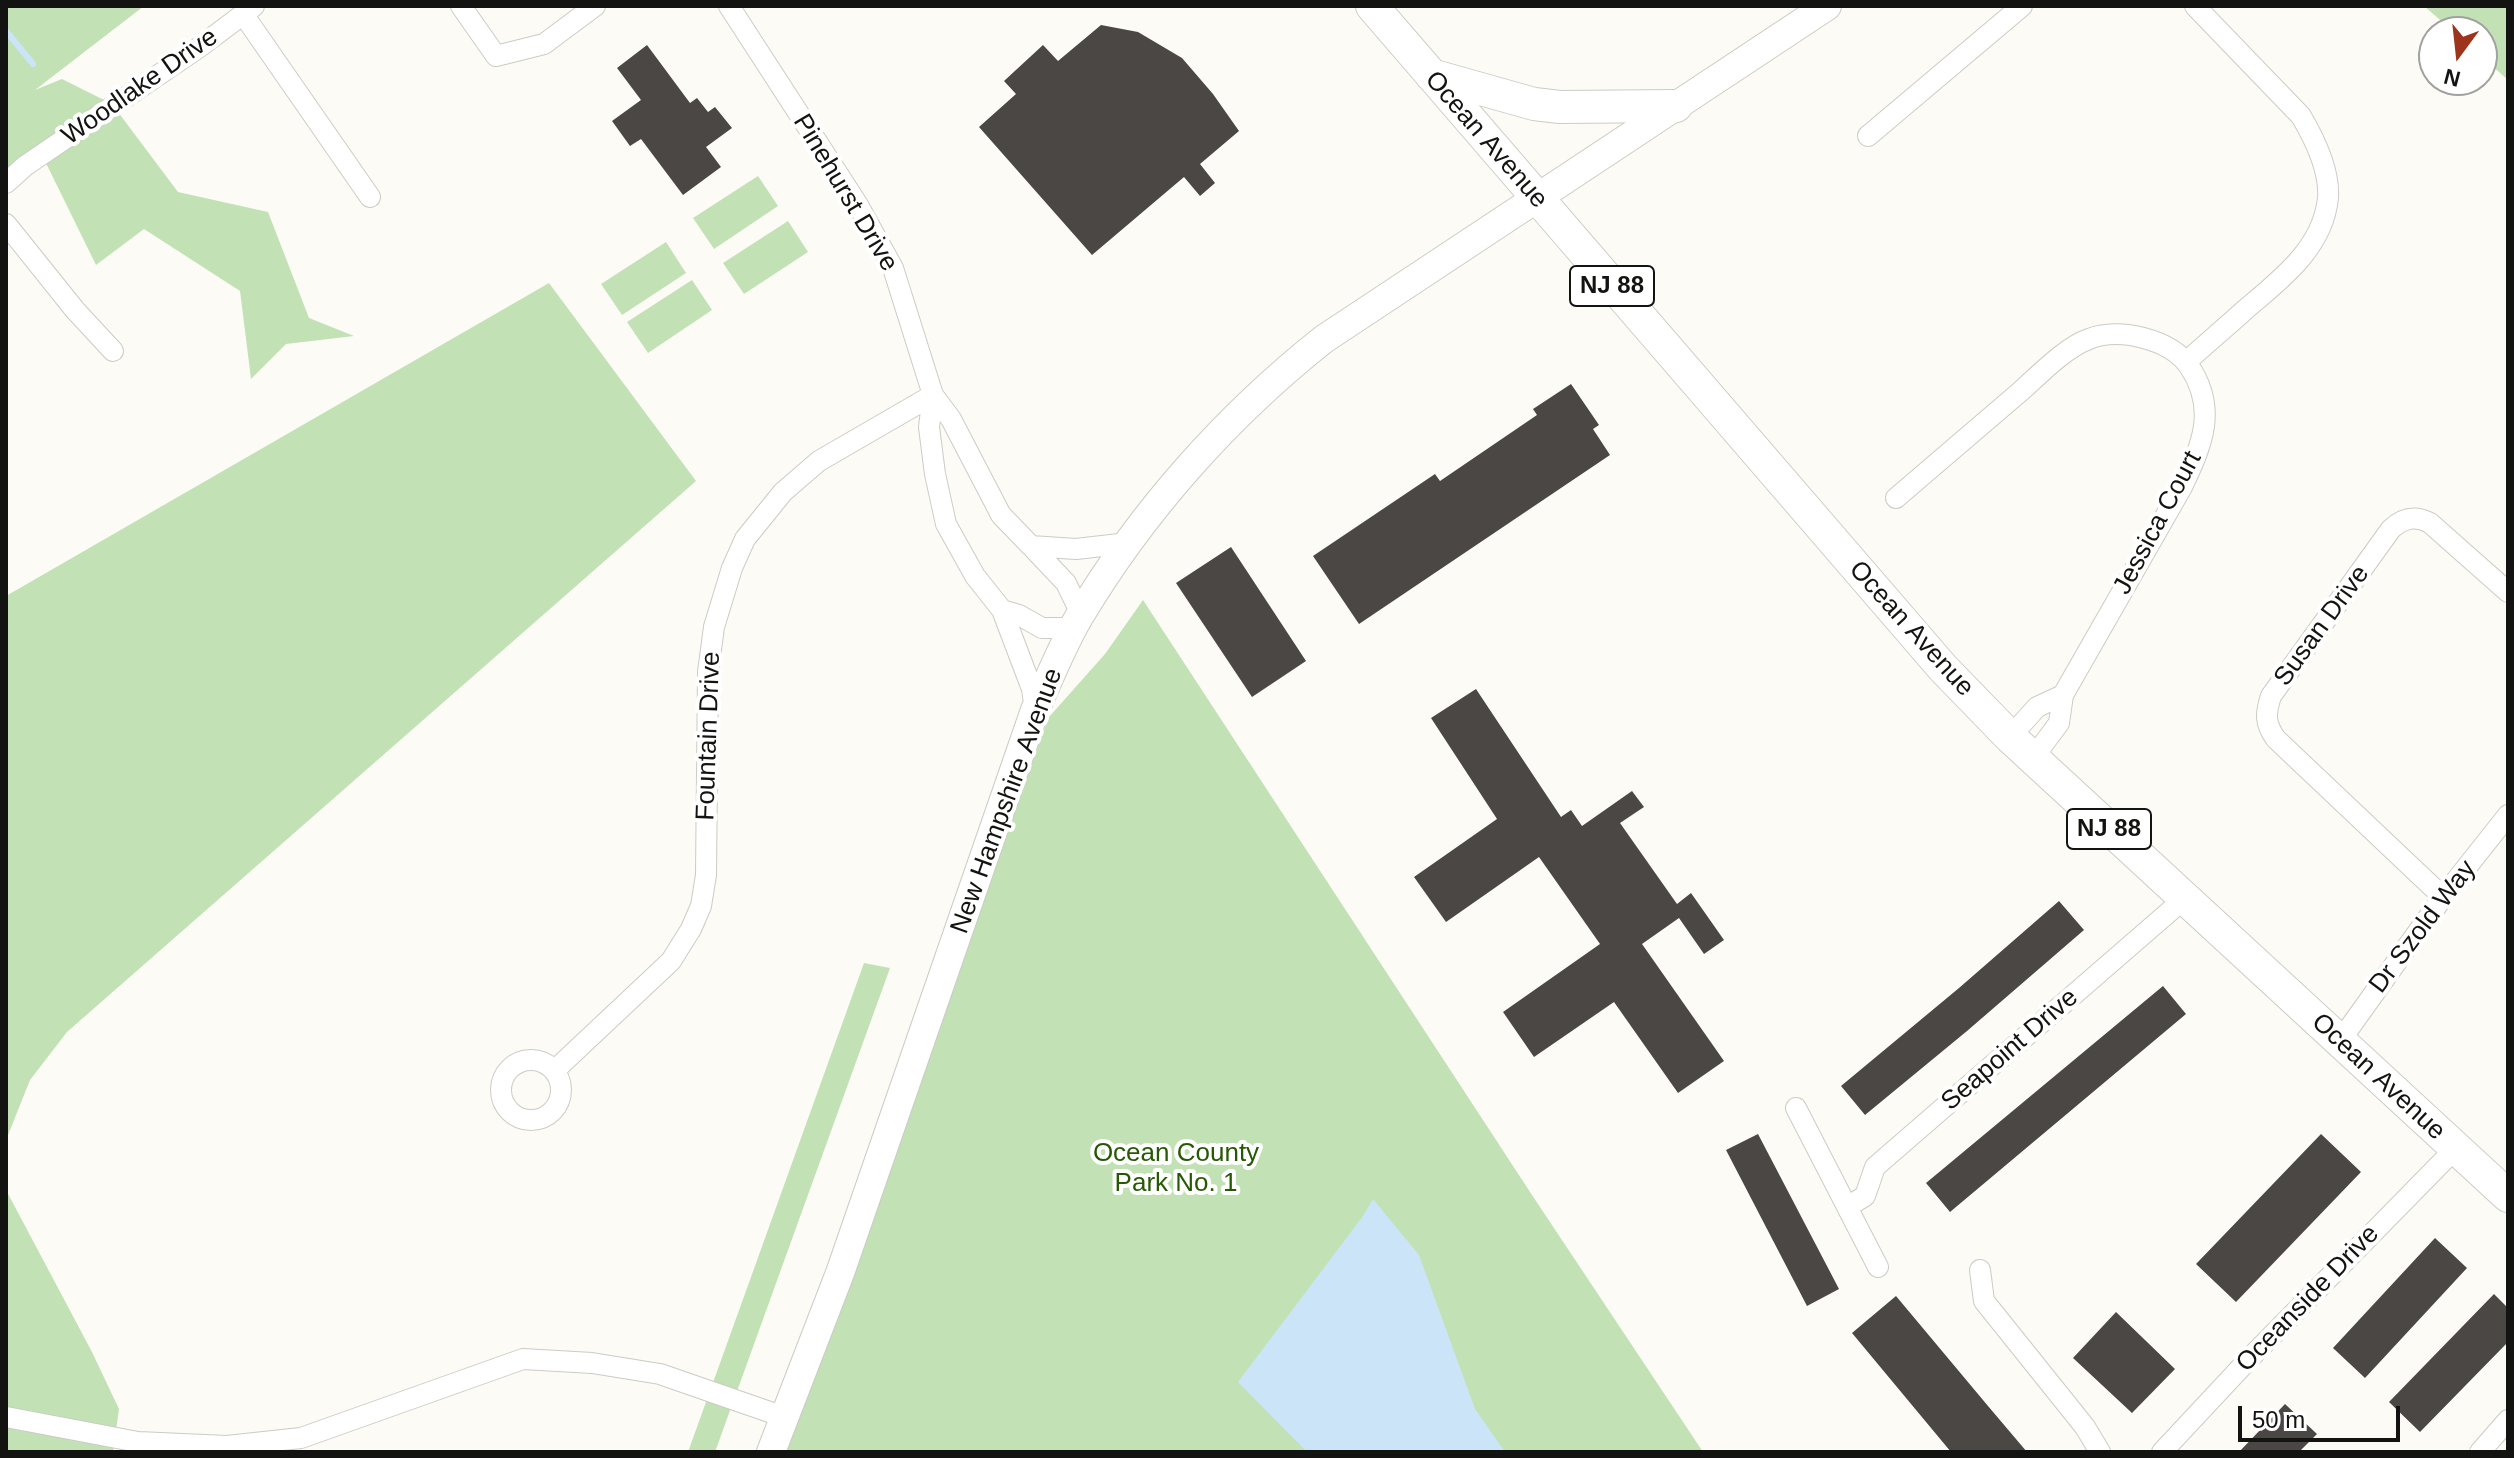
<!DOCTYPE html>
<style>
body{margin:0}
#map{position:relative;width:2514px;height:1458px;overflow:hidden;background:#fcfbf6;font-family:Arial,sans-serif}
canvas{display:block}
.frame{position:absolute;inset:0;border:8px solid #131311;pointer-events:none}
.north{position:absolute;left:2418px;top:16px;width:80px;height:80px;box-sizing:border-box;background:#fff;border:2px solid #a1a1a0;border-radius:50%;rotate:195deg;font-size:22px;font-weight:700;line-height:32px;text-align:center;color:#131311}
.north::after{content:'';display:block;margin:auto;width:28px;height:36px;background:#9d341b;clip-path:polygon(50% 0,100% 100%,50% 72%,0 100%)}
.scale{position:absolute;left:2238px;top:1406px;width:162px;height:36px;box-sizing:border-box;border:4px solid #131311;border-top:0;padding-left:10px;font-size:24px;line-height:28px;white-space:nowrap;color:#131311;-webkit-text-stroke:6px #fff;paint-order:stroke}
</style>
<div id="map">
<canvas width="2514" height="1458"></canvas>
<div class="frame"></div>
<div class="north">N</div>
<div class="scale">50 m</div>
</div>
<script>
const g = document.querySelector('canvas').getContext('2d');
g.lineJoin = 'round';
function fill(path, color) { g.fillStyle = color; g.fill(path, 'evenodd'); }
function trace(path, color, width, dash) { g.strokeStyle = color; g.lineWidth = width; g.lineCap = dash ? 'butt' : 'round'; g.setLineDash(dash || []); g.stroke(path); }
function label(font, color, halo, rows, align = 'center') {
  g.font = font + ' Arial,sans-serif'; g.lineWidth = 8; g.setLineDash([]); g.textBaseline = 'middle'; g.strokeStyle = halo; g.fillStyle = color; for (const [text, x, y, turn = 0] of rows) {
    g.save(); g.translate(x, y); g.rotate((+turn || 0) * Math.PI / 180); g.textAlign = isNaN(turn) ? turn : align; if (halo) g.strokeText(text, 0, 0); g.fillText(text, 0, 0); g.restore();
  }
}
const green = new Path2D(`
 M6 6H144L35 90 62 79 112 104 178 192 268 212 309 318 354 336 286 344 251 379 240 291 144 229 96 265 42 155 6 180Z
 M2424 6H2508V80L2482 57V32H2454Z
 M758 176 778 206 714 249 693 218Z
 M788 221 808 252 744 294 723 263Z
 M666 242 686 273 622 315 601 284Z
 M692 280 712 310 648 353 627 322Z
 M549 283 696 481 67 1032 30 1080 6 1140V596Z
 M1143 600 1532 1195 1703 1452H772L1049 717 1105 654Z
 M864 963 890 968 715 1452H688Z
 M6 1190 92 1352 119 1409 113 1452H6Z`);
const water = new Path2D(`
 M1373 1199 1419 1255 1475 1409 1505 1452H1307L1238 1382 1363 1216Z`);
const stream = new Path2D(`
 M6 31 33 64`);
const building = new Path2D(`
 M1101 25 1138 32 1182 58 1213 94 1239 131 1200 164 1215 183 1200 196 1184 177 1092 255 979 127 1016 94 1004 81 1043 45 1058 61Z
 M647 45 690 103 697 98 708 112 715 107 732 128 706 147 721 167 683 195 641 139 630 146 612 121 641 100 617 68Z
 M1571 384 1599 425 1593 429 1610 455 1359 624 1313 556 1435 474 1440 481 1537 415 1533 409Z
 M1231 547 1306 661 1252 697 1176 583Z
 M1476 689 1561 817 1571 810 1582 826 1632 791 1644 807 1620 823 1677 904 1691 893 1724 940 1704 954 1679 918 1642 944 1724 1061 1678 1093 1614 1002 1534 1057 1503 1012 1600 944 1539 857 1446 922 1414 877 1497 819 1431 718Z
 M2059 901 2084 930 1967 1031 1865 1115 1841 1086 1959 988Z
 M2163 986 2186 1014 1950 1212 1926 1183Z
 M1758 1134 1839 1289 1807 1306 1726 1150Z
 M2321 1134 2361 1172 2236 1302 2196 1264Z
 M2435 1238 2467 1268 2365 1378 2333 1348Z
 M2494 1294 2508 1308V1342L2420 1432 2389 1402Z
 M1896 1296 1988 1406 2027 1452H1951L1852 1333Z
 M2116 1312 2175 1369 2132 1413 2073 1358Z
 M2285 1404 2317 1434 2299 1452H2239Z`);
const minor = new Path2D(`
 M461 6 496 56 544 44 595 6
 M729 6 858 205 893 268 933 395 951 419 1001 515 1031 546 1076 549 1128 543
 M243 14 370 197
 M1868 136 2022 6
 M6 183 25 166 201 46 254 6
 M6 224 75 310 113 351
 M2186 362C2206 344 2226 327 2246 309 2281 279 2323 248 2328 198 2330 171 2314 138 2301 116L2195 6
 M933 395 929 427 935 474 946 524 975 576 1002 610 1019 615 1042 628H1073
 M1896 498C1938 462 1980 426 2021 391 2040 374 2066 347 2089 339 2119 327 2170 339 2189 366 2218 409 2202 445 2182 487L2063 695 2059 723 2033 758
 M1031 546 1066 583 1081 614
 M1002 610 1032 689 1035 710
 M2010 737 2037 707 2063 695
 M2443 897 2276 739C2265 724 2265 714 2271 696L2391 529C2403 518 2415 515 2430 523L2508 592
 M2340 1041 2443 897 2508 815
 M501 1090a30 30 0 1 1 60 0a30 30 0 1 1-60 0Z
 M554 1071 671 961 691 929 701 906 706 875 708 672 714 627 732 568 745 539 783 492 819 461 933 395
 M1796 1108 1878 1267
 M1847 1207 1865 1196 1875 1167 2184 899
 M1980 1270 1984 1301 2085 1427 2100 1452
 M6 1417 138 1442 227 1446 301 1438 523 1359 592 1363 660 1374 784 1417
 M2162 1452 2248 1360 2455 1149
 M2480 1452 2508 1420`);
const secondary = new Path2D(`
 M771 1452 840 1273 1035 710C1049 679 1062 646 1079 617 1142 511 1228 415 1324 339L1827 6`);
const primary = new Path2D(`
 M1372 6 1943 668 2010 737 2508 1196
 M1431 75 1534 104 1560 107 1676 106`);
const shields = [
 [1612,286,84],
 [2109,829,84]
];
const shieldNames = [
 ["NJ 88",1612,286],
 ["NJ 88",2109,829]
];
const streetNames = [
 ["Woodlake Drive",140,87,-35],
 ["Ocean Avenue",1486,140,49],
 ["Pinehurst Drive",845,193,59],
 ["Jessica Court",2158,523,-62],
 ["Susan Drive",2322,626,-54],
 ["Ocean Avenue",1911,629,48],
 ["Fountain Drive",709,736,-88],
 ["New Hampshire Avenue",1007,801,-70],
 ["Dr Szold Way",2423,927,-53],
 ["Seapoint Drive",2010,1050,-41],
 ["Ocean Avenue",2378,1077,43],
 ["Oceanside Drive",2308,1299,-46]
];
const parkNames = [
 ["Ocean County",1176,1154],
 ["Park No. 1",1176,1184]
];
fill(green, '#c2e2b6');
fill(water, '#cce4f8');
trace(stream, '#cce4f8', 6);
fill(building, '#4b4744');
trace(minor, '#cccbc5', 22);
trace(secondary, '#cccbc5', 30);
trace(primary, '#cccbc5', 34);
trace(minor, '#fff', 20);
trace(secondary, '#fff', 28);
trace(primary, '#fff', 32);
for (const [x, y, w] of shields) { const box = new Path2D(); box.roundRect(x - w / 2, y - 20, w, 40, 6); g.fillStyle = '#fff'; g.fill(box); trace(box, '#131311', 2); }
label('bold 24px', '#131311', null, shieldNames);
label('26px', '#131311', '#fff', streetNames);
label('26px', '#265904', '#fff', parkNames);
</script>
